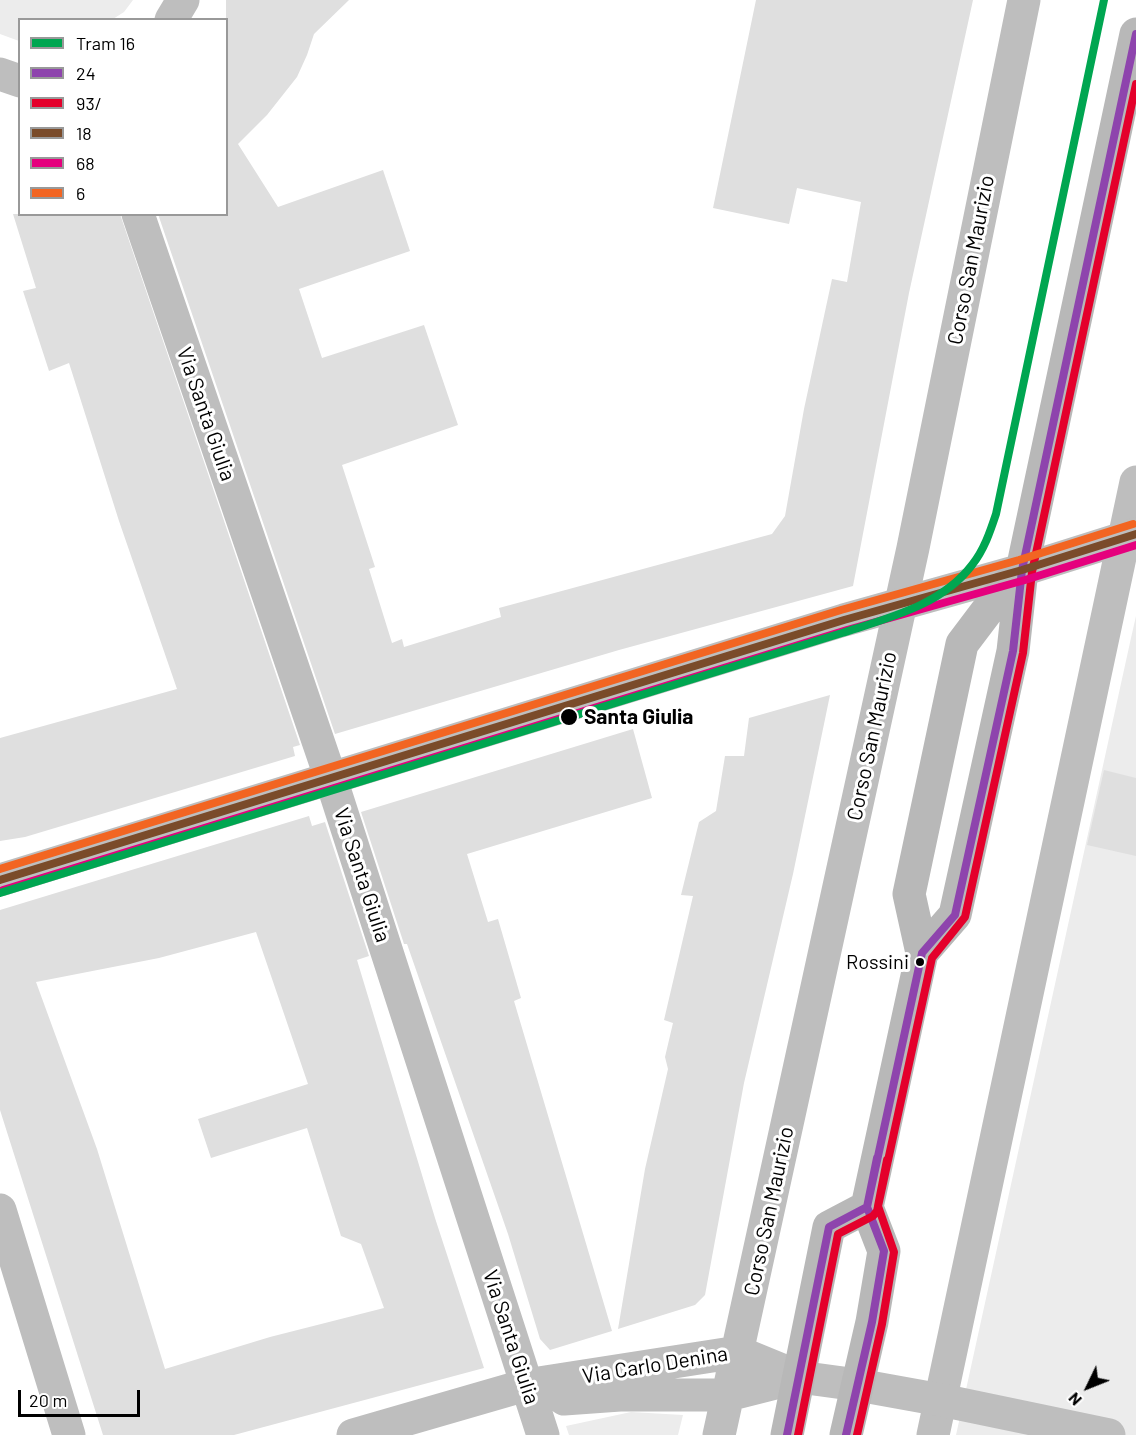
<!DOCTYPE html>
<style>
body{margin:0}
#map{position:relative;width:1136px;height:1435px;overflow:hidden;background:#fff;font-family:Barlow,sans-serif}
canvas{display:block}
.legend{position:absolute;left:18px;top:18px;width:210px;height:198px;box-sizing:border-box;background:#fff;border:2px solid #999;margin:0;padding:8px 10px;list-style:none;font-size:18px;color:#000}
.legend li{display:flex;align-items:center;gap:12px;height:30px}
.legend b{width:30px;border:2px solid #999}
.north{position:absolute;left:1058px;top:1357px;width:60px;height:60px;-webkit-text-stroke:4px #fff;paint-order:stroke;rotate:227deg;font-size:16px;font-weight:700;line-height:24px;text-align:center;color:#000}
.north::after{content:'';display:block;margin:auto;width:21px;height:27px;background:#000;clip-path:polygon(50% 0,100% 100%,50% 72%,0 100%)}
.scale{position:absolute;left:18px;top:1390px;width:122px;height:27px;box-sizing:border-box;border:3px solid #000;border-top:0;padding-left:8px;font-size:18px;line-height:21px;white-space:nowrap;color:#000;-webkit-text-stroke:4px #fff;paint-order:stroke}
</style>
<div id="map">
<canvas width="1136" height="1435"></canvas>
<ul class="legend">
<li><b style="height:8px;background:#00a651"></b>Tram 16</li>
<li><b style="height:8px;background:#8e44ad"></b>24</li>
<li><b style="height:8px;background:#e4002b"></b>93/</li>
<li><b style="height:8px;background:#7a4b2a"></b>18</li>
<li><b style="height:8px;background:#e5007d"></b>68</li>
<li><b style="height:8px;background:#f26522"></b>6</li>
</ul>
<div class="north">N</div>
<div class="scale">20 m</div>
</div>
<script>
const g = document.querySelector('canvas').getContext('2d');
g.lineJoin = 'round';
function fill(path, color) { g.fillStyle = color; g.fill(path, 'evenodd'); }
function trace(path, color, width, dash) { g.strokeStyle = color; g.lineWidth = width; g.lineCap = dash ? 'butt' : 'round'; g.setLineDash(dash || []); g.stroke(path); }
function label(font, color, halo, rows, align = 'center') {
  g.font = font + ' Barlow,sans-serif'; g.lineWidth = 6; g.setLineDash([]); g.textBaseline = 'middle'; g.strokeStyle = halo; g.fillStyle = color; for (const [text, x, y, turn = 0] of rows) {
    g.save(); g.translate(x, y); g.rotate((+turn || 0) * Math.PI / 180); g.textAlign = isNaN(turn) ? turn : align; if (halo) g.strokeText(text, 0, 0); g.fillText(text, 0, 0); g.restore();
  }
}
const green = new Path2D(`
 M0 0H133L124 12 113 19 20 20 19 41 0 34Z
 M1136 616V1435H956L1131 638Z
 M631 1412 683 1415 678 1435H569L566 1426Z`);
const building = new Path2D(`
 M226 0H349L314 34 307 55 297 77 267 115 238 144 278 207 383 170 410 251 299 289 322 358 424 325 458 425 342 465 375 567 369 569 392 643 402 639 404 647 501 617 499 608 772 534 785 516 804 409 832 279 847 282 861 202 797 188 789 224 713 208 756 0H973L909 293 853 586 619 650 335 734 158 214H226Z
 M13 214H120L300 745 293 747 295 756 25 837 0 841V738L177 689 119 521 69 363 49 371 23 291 36 288Z
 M830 695 793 874 744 1083 705 1295 695 1305 618 1329 645 1169 668 1069 665 1057 673 1023 664 1020 693 896 681 895 699 822 716 811 725 756H744L749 718Z
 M633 729 652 798 467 854 488 922 498 919 521 998 514 1001 612 1331 550 1350 540 1339 508 1234 407 944H404L361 812Z
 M1104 770 1136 778V856L1087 845Z
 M309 816 312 826 325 822 369 956 357 960 435 1218 484 1368 234 1435H103L0 1110V910ZM256 932 308 1084 198 1119 211 1158 307 1128 341 1236 361 1244 384 1308 270 1337 165 1369 97 1149 36 982 159 958Z`);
const pedestrian = new Path2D(`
 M0 74 20 81`);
const minor = new Path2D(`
 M171 20 183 0
 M138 214 331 779 543 1435
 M0 1210 69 1435
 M564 1399 620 1395H728L799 1377
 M353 1435 526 1385 738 1352 799 1377
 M719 1435 913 548 1024 0
 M933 1435 1136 482`);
const tertiary = new Path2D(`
 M0 880 844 620 1022 570 1136 534
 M799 1377 858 1385 941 1400 1109 1435`);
const secondary = new Path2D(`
 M922 953 955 915 1013 651 1022 570 1136 34
 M787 1435 829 1227 867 1207
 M846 1435 872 1322 884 1251 867 1207 922 953 909 894 962 644 1005 587 1022 570`);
const bus1 = new Path2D(`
 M787 1435 829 1227 867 1207 922 953 955 915 1013 651 1022 570 1136 34
 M846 1435 872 1322 884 1251 867 1207 877 1158`);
const bus2 = new Path2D(`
 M798 1435 838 1234 873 1216 877 1211 932 958 965 917 1023 653 1032 572 1136 84
 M857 1435 882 1324 894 1252 878 1206 887 1160`);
const bus3 = new Path2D(`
 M0 880 844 620 1022 570 1136 534`);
const bus4 = new Path2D(`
 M3 890 847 630 1025 580 1136 545`);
const bus5 = new Path2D(`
 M0 869 841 610 1019 560 1133 524`);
const tram1 = new Path2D(`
 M0 893 842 633C888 618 942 605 972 565 984 550 990 532 996 514L1104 0`);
const markers = [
 [569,717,9,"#000"],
 [920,962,5,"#000"]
];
const busNames = [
 ["Rossini",909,962]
];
const streetNames = [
 ["Corso San Maurizio",971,260,-79],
 ["Via Santa Giulia",206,414,71],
 ["Corso San Maurizio",872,736,-78],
 ["Via Santa Giulia",362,875,72],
 ["Corso San Maurizio",769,1211,-78],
 ["Via Santa Giulia",511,1337,72],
 ["Via Carlo Denina",655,1365,-9]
];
const stopNames = [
 ["Santa Giulia",584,717]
];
fill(green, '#ececec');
fill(building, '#dfdfdf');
trace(pedestrian, '#bebebe', 33);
trace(minor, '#bebebe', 33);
trace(tertiary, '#bebebe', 33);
trace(secondary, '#b8b8b8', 33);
trace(bus1, '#8e44ad', 8);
trace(bus2, '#e4002b', 8);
trace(bus3, '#7a4b2a', 8);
trace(bus4, '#e5007d', 8);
trace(bus5, '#f26522', 8);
trace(tram1, '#00a651', 8);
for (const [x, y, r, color] of markers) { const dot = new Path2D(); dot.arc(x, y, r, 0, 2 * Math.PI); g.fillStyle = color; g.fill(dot); trace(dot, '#fff', 2); }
label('20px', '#000', '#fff', busNames, 'right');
label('21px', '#000', '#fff', streetNames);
label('bold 21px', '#000', '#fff', stopNames, 'left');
</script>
